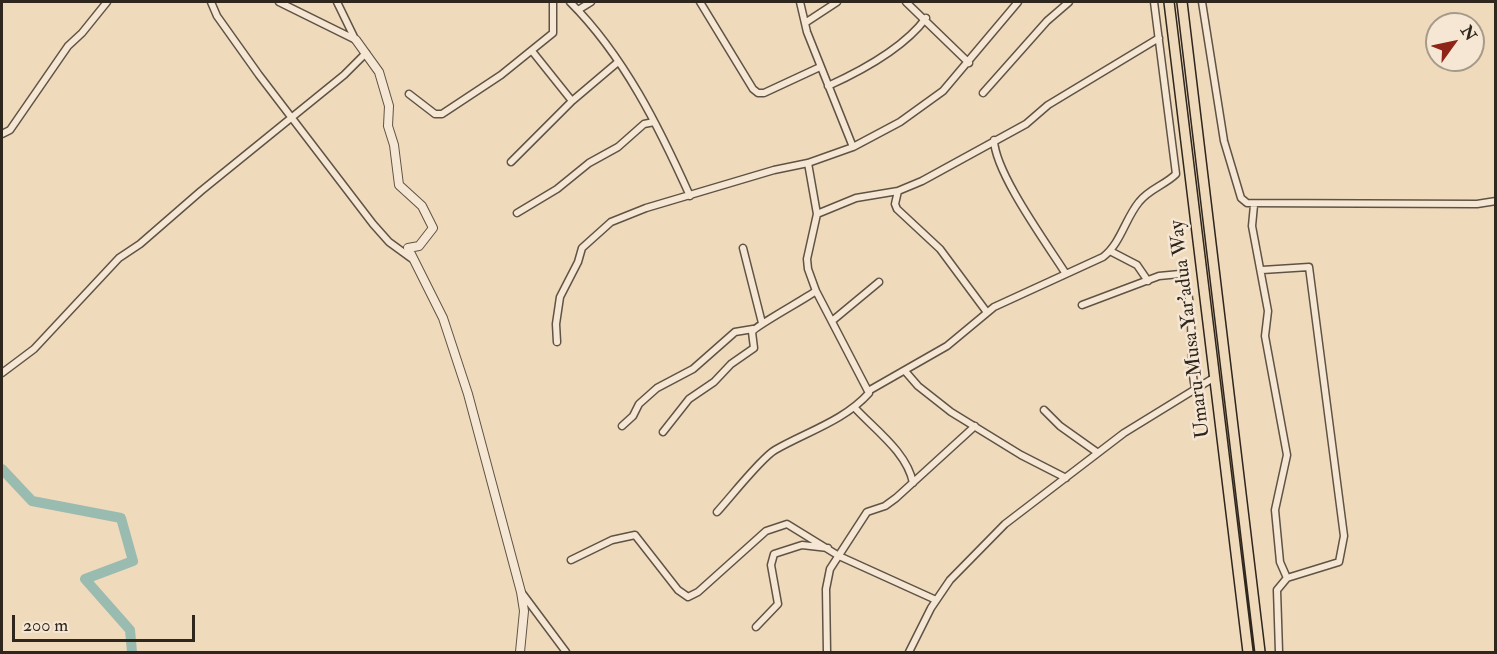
<!DOCTYPE html>
<style>
body{margin:0}
#map{position:relative;width:1497px;height:654px;overflow:hidden;background:#f0dabc;font-family:"IM FELL Double Pica",serif}
canvas{display:block}
.frame{position:absolute;inset:0;border:3px solid #2f261d;pointer-events:none}
.north{position:absolute;left:1425px;top:12px;width:60px;height:60px;box-sizing:border-box;background:#f5e7d3;border:2px solid #a69a8a;border-radius:50%;rotate:57deg;font-size:16px;font-weight:700;line-height:24px;text-align:center;color:#2f261d}
.north::after{content:'';display:block;margin:auto;width:21px;height:27px;background:#8f2418;clip-path:polygon(50% 0,100% 100%,50% 72%,0 100%)}
.scale{position:absolute;left:12px;top:615px;width:183px;height:27px;box-sizing:border-box;border:3px solid #2f261d;border-top:0;padding-left:8px;font-size:18px;line-height:21px;white-space:nowrap;color:#2f261d;-webkit-text-stroke:4px #f5e7d3;paint-order:stroke}
</style>
<div id="map">
<canvas width="1497" height="654"></canvas>
<div class="frame"></div>
<div class="north">N</div>
<div class="scale">200 m</div>
</div>
<script>
const g = document.querySelector('canvas').getContext('2d');
g.lineJoin = 'round';
function trace(path, color, width, dash) { g.strokeStyle = color; g.lineWidth = width; g.lineCap = dash ? 'butt' : 'round'; g.setLineDash(dash || []); g.stroke(path); }
function label(font, color, halo, rows, align = 'center') {
  g.font = font + ' "IM FELL Double Pica",serif'; g.lineWidth = 5; g.setLineDash([]); g.textBaseline = 'middle'; g.strokeStyle = halo; g.fillStyle = color; for (const [text, x, y, turn = 0] of rows) {
    g.save(); g.translate(x, y); g.rotate((+turn || 0) * Math.PI / 180); g.textAlign = isNaN(turn) ? turn : align; if (halo) g.strokeText(text, 0, 0); g.fillText(text, 0, 0); g.restore();
  }
}
const river = new Path2D(`
 M2 469 32 501 121 518 133 561 85 579 130 630 132 652`);
const minor = new Path2D(`
 M211 2 217 16 259 75 373 224 389 242 411 258
 M279 2 356 40
 M337 2 355 39
 M570 2C624 56 659 127 690 196
 M700 2 753 89 758 93H764L820 67
 M800 2 807 32 853 147
 M906 2 969 63
 M1202 2 1224 141 1241 198 1247 203 1477 204 1496 201
 M578 10 591 2
 M805 23 837 2
 M532 51 572 101
 M828 86C861 71 904 48 926 18
 M983 93 1047 21 1069 2
 M409 94 435 114H442L501 75 553 33V2
 M2 134 10 130 68 46 82 33 107 2
 M994 140C995 173 1047 244 1066 274
 M511 162 572 101 618 62
 M898 191 895 204 897 209 940 249 986 311
 M1254 205 1252 226 1268 311 1265 336 1287 455 1275 510 1280 562 1287 578
 M517 213 557 189 589 163 618 147 644 124 654 122
 M817 214 856 198 898 191 922 181 1026 124 1048 105 1159 38
 M743 248 762 323
 M1110 251 1137 265 1148 281
 M1262 270 1309 267 1344 536 1339 562 1287 578 1277 590 1279 652
 M1082 305 1159 276 1180 274C1198 295 1187 360 1195 387
 M832 321 879 282
 M557 342 556 324 560 297 578 262 582 248 611 222 646 208 774 170 808 163 853 147 900 122 943 91 1018 2
 M905 371 918 386 951 412 1021 455 1066 478
 M2 373 34 349 119 258 140 244 201 191 344 75 366 53
 M870 390 947 346 994 307 1103 257C1121 243 1125 219 1139 202 1149 189 1165 185 1176 174L1154 2
 M854 407C874 429 907 452 913 483
 M1044 410 1060 426 1098 453
 M622 426 633 416 639 404 657 388 693 369 735 332 753 329
 M663 432 689 399 714 382 731 364 754 348 752 332C755 326 805 299 816 291L808 269 807 259 817 214 808 163
 M717 512C730 498 761 458 775 450 806 432 844 421 869 393L816 291
 M571 560 612 540 635 535 678 590 688 597 698 592 766 531 787 524 839 556 936 600
 M522 593 566 652
 M756 627 778 604 771 565 774 554 802 545 828 548
 M827 652 826 589 830 569 867 512 885 506 896 498 975 426
 M909 652 931 608 950 580 1005 524 1124 433 1215 377`);
const tertiary = new Path2D(`
 M356 40 379 72 389 106 388 126 394 145 399 185 422 206 433 228 419 246 408 248 443 318 468 394 521 592 524 611 520 652`);
const primary = new Path2D(`
 M1169 2 1248 652
 M1182 2 1260 652`);
const streetNames = [
 ["Umaru Musa Yar'adua Way",1191,329,-97]
];
trace(river, '#9abbb0', 10);
trace(minor, '#5f5345', 9);
trace(tertiary, '#5f5345', 10);
trace(primary, '#2f261d', 12);
trace(minor, '#f5e7d3', 6);
trace(tertiary, '#f5e7d3', 8);
trace(primary, '#f0dabc', 9);
label('20px', '#2f261d', '#f5e7d3', streetNames);
</script>
